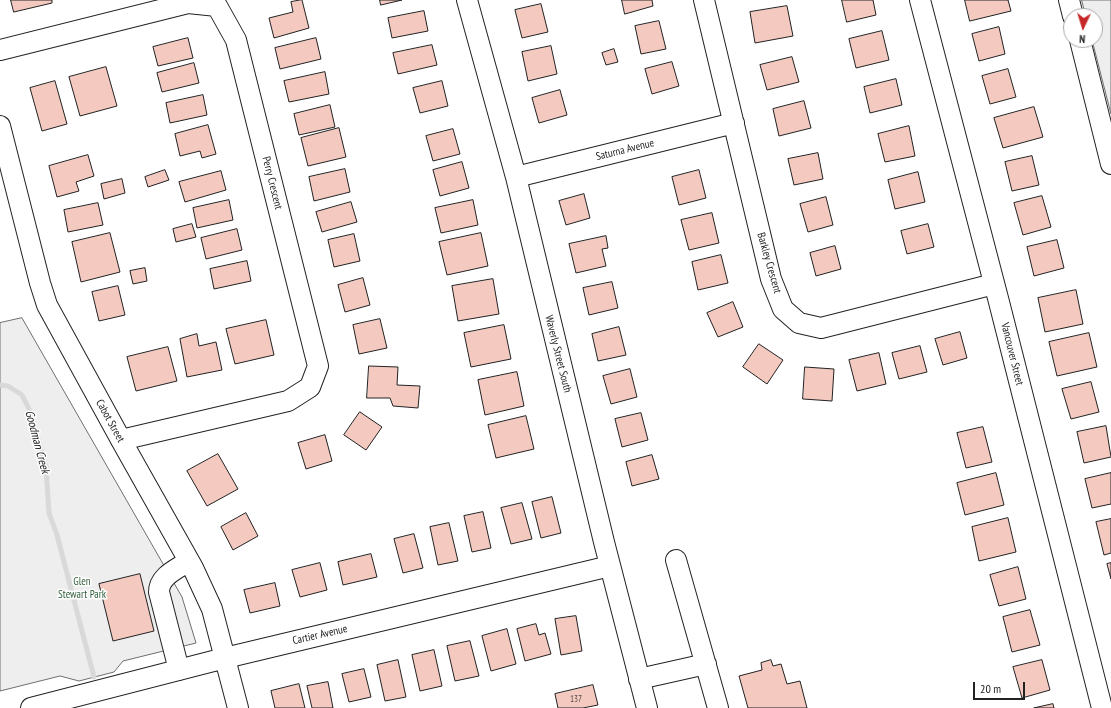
<!DOCTYPE html>
<style>
body{margin:0}
#map{position:relative;width:1111px;height:708px;overflow:hidden;background:#fff;font-family:"PT Sans Narrow",sans-serif}
canvas{display:block}
.north{position:absolute;left:1063px;top:8px;width:40px;height:40px;box-sizing:border-box;background:#fff;border:1px solid #a7a7a7;border-radius:50%;rotate:184deg;font-size:11px;font-weight:700;line-height:16px;text-align:center;color:#222}
.north::after{content:'';display:block;margin:auto;width:14px;height:18px;background:#c62828;clip-path:polygon(50% 0,100% 100%,50% 72%,0 100%)}
.scale{position:absolute;left:973px;top:682px;width:52px;height:18px;box-sizing:border-box;border:2px solid #222;border-top:0;padding-left:5px;font-size:12px;line-height:14px;white-space:nowrap;color:#222;-webkit-text-stroke:3px #fff;paint-order:stroke}
</style>
<div id="map">
<canvas width="1111" height="708"></canvas>
<div class="north">N</div>
<div class="scale">20 m</div>
</div>
<script>
const g = document.querySelector('canvas').getContext('2d');
g.lineJoin = 'round';
function fill(path, color) { g.fillStyle = color; g.fill(path, 'evenodd'); }
function trace(path, color, width, dash) { g.strokeStyle = color; g.lineWidth = width; g.lineCap = dash ? 'butt' : 'round'; g.setLineDash(dash || []); g.stroke(path); }
function label(font, color, halo, rows, align = 'center') {
  g.font = font + ' "PT Sans Narrow",sans-serif'; g.lineWidth = 3; g.setLineDash([]); g.textBaseline = 'middle'; g.strokeStyle = halo; g.fillStyle = color; for (const [text, x, y, turn = 0] of rows) {
    g.save(); g.translate(x, y); g.rotate((+turn || 0) * Math.PI / 180); g.textAlign = isNaN(turn) ? turn : align; if (halo) g.strokeText(text, 0, 0); g.fillText(text, 0, 0); g.restore();
  }
}
const green = new Path2D(`
 M1082 0H1111V114L1092 40H1095V16H1086Z
 M22 318 182 597 196 643 123 661 114 672 79 681 60 676 0 691V323Z`);
const stream = new Path2D(`
 M0 385 8 386 22 395 29 409 46 467 49 513 57 535 94 677`);
const building = new Path2D(`
 M11 0H52V3L14 12Z
 M302 0 309 28 274 38 269 18 293 12 291 2Z
 M380 0H402L381 5Z
 M622 0H652L653 6 625 14Z
 M842 0H873L876 15 847 22Z
 M965 0H1008L1011 11 970 21Z
 M541 4 548 32 522 38 515 10Z
 M787 6 793 36 755 43 750 12Z
 M424 11 428 31 392 38 388 18Z
 M659 21 666 49 641 54 635 26Z
 M999 27 1005 54 979 61 972 34Z
 M882 31 889 60 856 68 849 39Z
 M188 38 193 58 158 66 153 47Z
 M316 38 321 59 280 69 275 48Z
 M432 45 437 65 398 74 393 53Z
 M551 46 557 74 528 81 522 52Z
 M614 49 618 62 606 65 602 53Z
 M792 57 799 82 767 90 760 65Z
 M672 62 679 86 652 94 645 69Z
 M194 63 199 83 162 92 157 73Z
 M106 67 117 106 80 116 69 77Z
 M1008 69 1016 97 990 104 982 76Z
 M325 72 329 94 289 102 284 81Z
 M896 79 902 105 870 113 864 87Z
 M55 81 67 124 42 131 30 88Z
 M442 81 448 106 420 113 413 88Z
 M560 90 567 115 539 123 532 98Z
 M203 95 207 115 170 123 166 103Z
 M804 101 811 128 779 136 773 109Z
 M330 105 335 127 299 135 294 114Z
 M1034 107 1043 137 1003 148 994 118Z
 M208 125 216 154 202 158 200 151 180 156 175 134Z
 M909 126 915 156 885 162 878 134Z
 M339 128 346 157 308 166 301 138Z
 M453 129 460 154 433 161 426 136Z
 M818 153 823 179 794 185 788 159Z
 M88 155 94 176 76 182 79 191 57 197 49 166Z
 M1032 156 1039 185 1012 191 1005 162Z
 M462 162 469 188 440 196 433 170Z
 M345 169 350 192 314 201 309 177Z
 M165 170 169 180 148 187 145 177Z
 M699 170 706 198 679 205 672 177Z
 M221 171 226 190 185 202 179 182Z
 M918 172 925 202 895 209 888 180Z
 M122 179 125 193 104 199 101 184Z
 M584 194 590 218 566 225 559 201Z
 M1042 196 1051 227 1023 235 1014 203Z
 M826 197 833 225 808 232 800 204Z
 M229 200 233 220 197 228 193 208Z
 M473 200 478 225 441 233 435 208Z
 M351 202 357 222 322 232 316 212Z
 M98 203 103 225 68 232 64 210Z
 M712 213 719 243 689 250 681 220Z
 M192 224 196 237 176 242 173 229Z
 M928 224 934 247 907 254 901 231Z
 M237 229 242 250 206 259 201 238Z
 M110 233 120 272 81 282 72 242Z
 M481 233 488 266 447 275 439 242Z
 M354 234 360 261 334 267 328 240Z
 M606 236 608 248 602 249 606 266 576 273 569 244Z
 M1057 240 1064 268 1034 276 1027 247Z
 M835 246 841 269 816 276 810 253Z
 M721 255 728 283 698 290 692 262Z
 M247 261 251 281 214 289 210 269Z
 M145 268 147 281 133 284 130 271Z
 M363 278 370 305 345 312 338 285Z
 M493 279 499 314 458 321 452 286Z
 M612 282 618 308 589 315 583 288Z
 M118 286 125 315 99 321 92 292Z
 M1076 290 1083 324 1045 332 1038 298Z
 M733 302 743 327 718 337 707 313Z
 M380 319 387 348 359 354 353 325Z
 M266 320 274 355 235 364 226 329Z
 M504 325 511 359 471 367 464 333Z
 M619 327 626 355 598 361 592 334Z
 M960 332 967 358 943 365 935 339Z
 M1089 333 1097 367 1057 376 1049 342Z
 M197 334 199 346 216 342 222 370 187 377 180 339Z
 M759 344 783 360 767 384 743 367Z
 M920 346 927 372 899 379 892 353Z
 M168 347 177 381 136 391 127 357Z
 M879 353 886 384 857 391 849 360Z
 M369 366 398 367 397 385 420 386 418 408 393 406 390 398H367Z
 M805 367 834 369 832 401 803 399Z
 M630 369 637 397 611 404 603 376Z
 M517 372 524 406 485 415 478 380Z
 M1091 382 1099 412 1071 419 1062 389Z
 M360 412 382 427 366 450 344 435Z
 M641 413 648 440 622 447 615 419Z
 M526 416 534 449 496 458 488 425Z
 M1106 426 1111 457 1084 463 1077 432Z
 M983 427 992 462 966 468 957 433Z
 M325 435 332 461 306 469 298 443Z
 M218 454 238 489 207 506 187 471Z
 M652 455 659 479 632 486 626 462Z
 M996 473 1004 505 965 515 957 483Z
 M1111 473V504L1092 508 1085 479Z
 M552 497 561 533 541 538 532 502Z
 M522 503 532 539 511 544 501 508Z
 M483 512 491 548 472 552 464 516Z
 M246 513 258 536 233 550 221 527Z
 M1008 518 1016 552 979 561 972 527Z
 M1111 519V553L1104 555 1096 522Z
 M449 523 458 561 438 565 430 527Z
 M414 534 423 568 403 573 394 539Z
 M371 554 377 577 343 585 338 562Z
 M320 563 327 590 300 597 292 570Z
 M1111 563V579L1107 564Z
 M1018 567 1026 599 999 606 990 575Z
 M140 574 154 631 113 641 99 584Z
 M275 583 280 606 250 613 244 590Z
 M1030 610 1040 645 1012 652 1003 617Z
 M576 616 582 651 561 655 555 619Z
 M536 624 539 635 545 633 551 654 525 661 517 629Z
 M507 629 516 664 491 671 482 636Z
 M470 641 479 676 455 681 447 646Z
 M434 650 442 686 420 691 412 655Z
 M398 660 406 697 385 701 377 665Z
 M771 660 773 666 781 664 787 684 800 681 807 708H748L739 676 762 670 761 663Z
 M1042 660 1050 690 1022 698 1013 667Z
 M364 669 371 697 349 702 342 674Z
 M328 682 333 708H312L307 686Z
 M299 684 305 708H275L271 691Z
 M593 685 598 705 583 708H558L555 694Z
 M1053 704 1054 708H1034Z`);
const minor = new Path2D(`
 M467 0 516 177 604 542 647 708
 M704 0 771 279 783 309 799 323 821 328 994 284
 M920 0 999 302 1102 708
 M1069 0 1073 16
 M1080 40 1111 164
 M0 50 188 3 217 6 236 40 318 366 310 387 288 401 121 440
 M0 126 40 283 47 305 121 440 193 568 212 609 238 708
 M516 177 734 123
 M676 560 718 708
 M179 670 159 592C159 576 177 569 189 561
 M639 679 706 664
 M31 708 225 658 610 566`);
const numberNames = [
 ["137",576,699]
];
const streetNames = [
 ["Saturna Avenue",625,150,-14],
 ["Perry Crescent",272,183,76],
 ["Barkley Crescent",769,263,74],
 ["Waverly Street South",558,354,76],
 ["Vancouver Street",1012,354,76],
 ["Cabot Street",110,421,61],
 ["Cartier Avenue",320,635,-13]
];
const parkNames = [
 ["Glen",82,582],
 ["Stewart Park",82,595]
];
const waterNames = [
 ["Goodman Creek",37,442,75]
];
fill(green, '#eee');
trace(green, '#6f6f6f', 1);
trace(stream, '#d9d9d9', 5);
fill(building, '#f3c9c0');
trace(building, '#222', 1);
trace(minor, '#222', 22);
trace(minor, '#fff', 20);
label('9px', '#564c4a', null, numberNames);
label('11px', '#222', '#fff', streetNames);
label('11px', '#2f5e38', '#fff', parkNames);
label('italic 12px', '#222', '#fff', waterNames);
</script>
